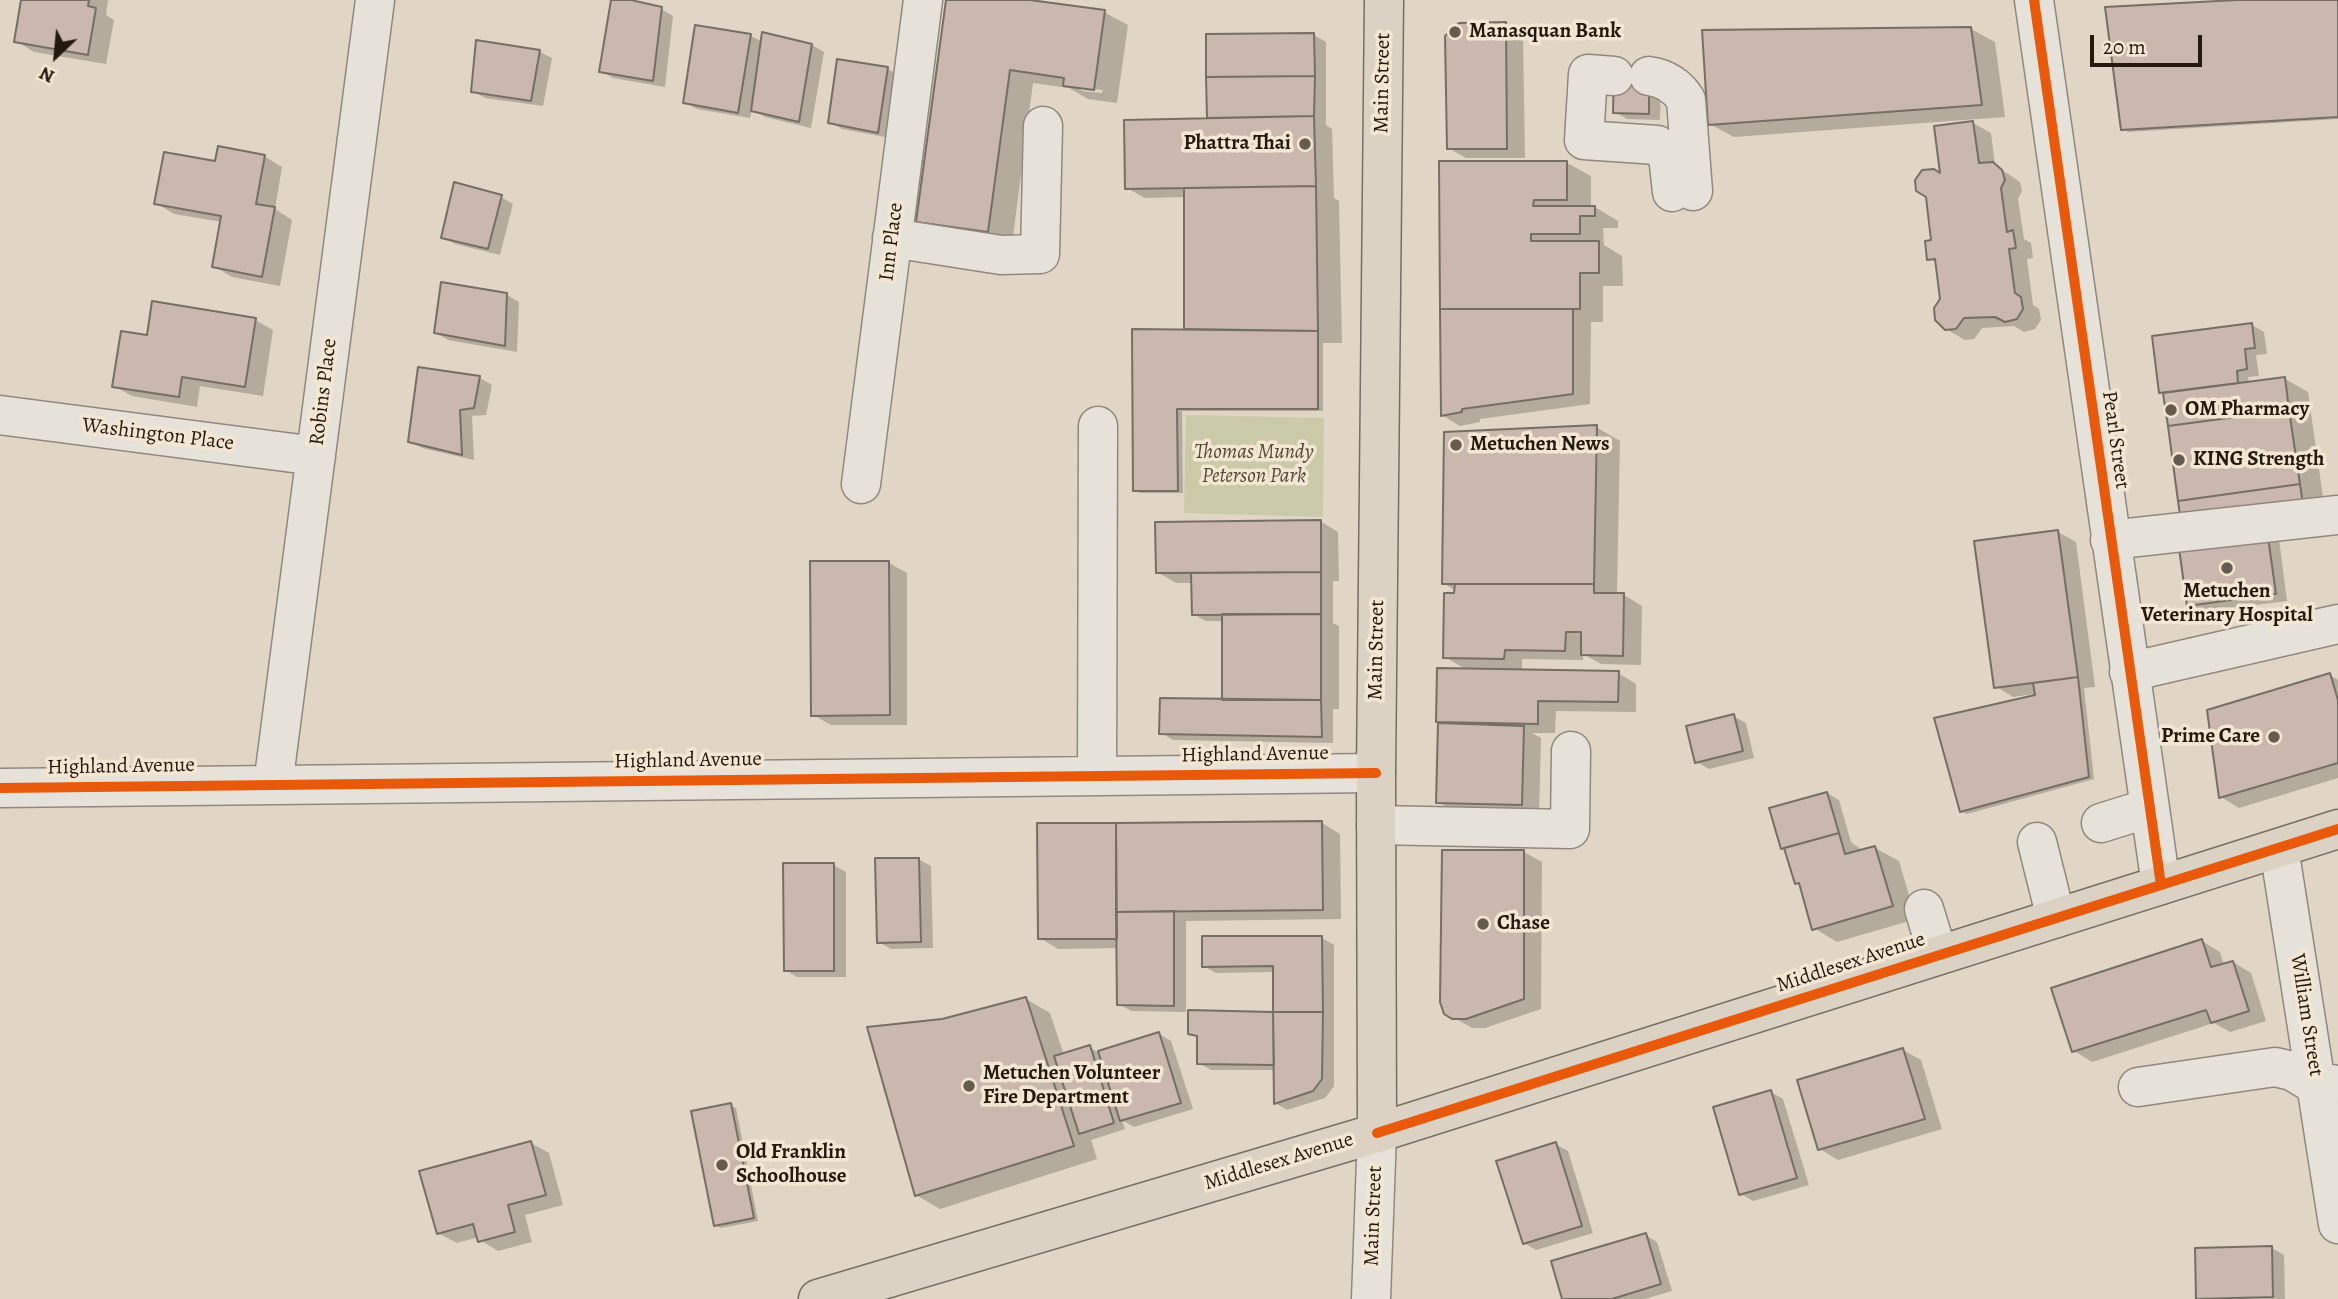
<!DOCTYPE html>
<style>
body{margin:0}
#map{position:relative;width:2338px;height:1299px;overflow:hidden;background:#e1d6c5;font-family:Alegreya,serif}
canvas{display:block}
.north{position:absolute;left:21px;top:21px;width:70px;height:70px;-webkit-text-stroke:5px #f3e6d2;paint-order:stroke;rotate:206deg;font-size:19px;font-weight:700;line-height:28px;text-align:center;color:#24190f}
.north::after{content:'';display:block;margin:auto;width:24px;height:32px;background:#24190f;clip-path:polygon(50% 0,100% 100%,50% 72%,0 100%)}
.scale{position:absolute;left:2090px;top:35px;width:112px;height:32px;box-sizing:border-box;border:4px solid #24190f;border-top:0;padding-left:9px;font-size:21px;line-height:24px;white-space:nowrap;color:#24190f;-webkit-text-stroke:5px #f3e6d2;paint-order:stroke}
</style>
<div id="map">
<canvas width="2338" height="1299"></canvas>
<div class="north">N</div>
<div class="scale">20 m</div>
</div>
<script>
const g = document.querySelector('canvas').getContext('2d');
g.lineJoin = 'round';
function fill(path, color) { g.fillStyle = color; g.fill(path, 'evenodd'); }
function trace(path, color, width, dash) { g.strokeStyle = color; g.lineWidth = width; g.lineCap = dash ? 'butt' : 'round'; g.setLineDash(dash || []); g.stroke(path); }
function label(font, color, halo, rows, align = 'center') {
  g.font = font + ' Alegreya,serif'; g.lineWidth = 7; g.setLineDash([]); g.textBaseline = 'middle'; g.strokeStyle = halo; g.fillStyle = color; for (const [text, x, y, turn = 0] of rows) {
    g.save(); g.translate(x, y); g.rotate((+turn || 0) * Math.PI / 180); g.textAlign = isNaN(turn) ? turn : align; if (halo) g.strokeText(text, 0, 0); g.fillText(text, 0, 0); g.restore();
  }
}
const green = new Path2D(`
 M1186 415 1324 418 1323 517 1184 513Z`);
const shadow = new Path2D(`
 M23 0H108L106 15 114 20 106 64 34 52 16 41Z
 M613 0H623L661 9 673 16 665 87 613 78 601 71Z
 M948 0H1016L1104 12 1128 25 1117 103 1088 99 1069 88 1033 83 1012 244 942 235 918 221ZM1078 87 1103 90 1102 93 1082 91Z
 M2271 0H2338V119L2128 132 2123 128Z
 M1505 24 1523 35 1525 158H1466L1448 148Z
 M697 27 751 36 763 42 812 45 824 52 811 128 765 117 752 109 750 118 697 109 684 102Z
 M1971 29 1995 42 2005 117 1734 137 1710 124Z
 M1208 35H1314L1326 42V125L1332 129 1334 198 1339 201 1342 343H1323V411H1182L1183 493H1140L1134 490 1191 332 1185 328 1186 197 1145 198 1127 188 1208 120Z
 M540 52 552 58 543 106 485 98 473 91Z
 M839 61 888 69 900 76 890 138 842 129 830 122Z
 M1661 75 1660 120 1627 119 1615 112Z
 M1973 123 1991 133 1995 165 2020 182 2022 191 2018 199 2024 239 2031 243 2033 258 2027 259 2033 305 2039 309 2041 320 2035 329 2024 332 2014 326 1982 328 1974 339 1965 340 1946 329 1938 264 1929 258 1933 242 1942 176Z
 M264 156 282 167 275 209 292 220 280 286 232 277 214 266 222 222 174 214 156 203 217 163Z
 M1441 163H1567L1591 176V207H1595L1618 221V228H1603L1604 245 1622 256 1623 286H1603V322H1591L1590 404 1480 419V422L1460 426 1442 415Z
 M501 197 513 204 500 255 455 244 443 237Z
 M507 295 519 302 517 352 448 340 436 333Z
 M255 320 273 330 263 396 200 386 197 407 132 396 114 386 149 337Z
 M2252 325 2264 332 2267 354 2256 355 2259 376 2248 377 2249 383 2285 379 2308 392 2327 525 2279 539 2287 601 2201 612 2189 605 2205 540 2165 394 2161 392Z
 M480 378 492 385 486 415 472 416 474 460 422 448 410 441Z
 M1596 427 1620 441 1617 595H1624L1642 606 1641 665 1601 664 1583 654V660L1522 659V671L1618 673 1636 684V712L1556 711 1555 733H1532L1541 738 1539 815 1456 812 1438 802V669L1467 670 1445 657 1456 591 1443 583Z
 M1320 521 1338 532 1339 581H1333V623L1339 626V709H1333V743L1173 740 1161 733 1223 701 1224 621H1206L1193 614V583H1176L1157 572Z
 M2058 532 2076 542 2095 687 2084 688 2094 779 1967 814 1961 811 2035 697 2034 694 2013 697 1995 686Z
 M889 563 907 573V725H831L813 715Z
 M2330 675 2338 680V778L2239 808 2221 797Z
 M1733 716 1746 723 1754 758 1709 769 1697 762Z
 M1827 793 1839 800 1851 842 1863 851 1875 848 1899 861 1916 919 1837 942 1814 928 1801 885 1796 883 1787 851 1783 848Z
 M1322 823 1340 834 1341 919 1186 921V1012L1131 1011 1119 1004 1118 948 1058 949 1040 938Z
 M1524 852 1542 862 1541 1009 1485 1028H1472L1453 1017Z
 M918 859 931 866 933 948 891 949 879 942Z
 M833 865 846 872V977H797L785 970Z
 M1322 938 1334 945V1086L1325 1098 1287 1110 1275 1103V1070H1211L1199 1063V1038L1190 1033 1275 1014V972L1216 973 1204 966Z
 M2202 941 2220 952 2224 965 2233 962 2251 973 2266 1021 2230 1032 2214 1023 2092 1062 2074 1051Z
 M1026 999 1050 1013 1064 1055 1089 1047 1099 1053 1159 1034 1171 1041 1193 1109 1134 1127 1122 1120 1125 1129 1091 1140 1097 1159 940 1209 916 1195 943 1021Z
 M1903 1050 1921 1060 1942 1129 1838 1160 1820 1149Z
 M1771 1092 1783 1099 1809 1185 1753 1201 1741 1194Z
 M730 1105 736 1108 758 1221 721 1228 716 1225Z
 M531 1143 549 1153 563 1205 525 1215 532 1242 498 1251 480 1240 479 1237 457 1243 438 1233Z
 M1555 1144 1568 1151 1593 1233 1536 1250 1524 1243Z
 M1645 1235 1657 1242 1672 1291 1645 1299H1564Z
 M2272 1248 2284 1255 2285 1299 2198 1298Z`);
const building = new Path2D(`
 M21 0H89L88 6 96 8 88 55 14 42Z
 M611 0H631L662 7 653 81 599 72Z
 M946 0H1030L1105 10 1094 90 1063 86 1064 78 1010 70 988 232 916 222Z
 M2237 0H2338V117L2121 130 2105 7Z
 M1506 22 1507 149H1447L1445 36 1459 23Z
 M695 25 751 34 738 113 683 103Z
 M1971 27 1982 105 1708 125 1702 30Z
 M762 32 812 44 799 122 751 111Z
 M1314 33 1315 76 1206 77V34Z
 M476 40 540 50 531 101 471 92Z
 M837 59 888 67 878 133 828 123Z
 M1614 66H1649V114L1613 113Z
 M1315 76 1314 116 1207 118 1206 77Z
 M1314 116 1316 186 1125 189 1124 120Z
 M1973 121 1979 163 1993 162 2002 170 2005 180 2001 188 2007 232 2013 230 2016 248 2009 249 2015 293 2021 297 2023 309 2017 319 2005 322 1995 317 1964 318 1956 329 1945 330 1935 320 1934 308 1940 299 1935 259 1927 260 1925 241 1931 240 1926 197 1916 191 1915 180 1922 170 1934 169 1940 173 1934 126Z
 M218 146 265 155 256 204 275 207 262 277 212 267 221 216 154 204 164 152 215 161Z
 M1439 161H1567V200H1534L1533 206H1595V216H1580V234H1531V241H1599V273H1580V309H1440Z
 M454 182 502 195 488 249 441 238Z
 M1316 186 1318 331 1184 329V188Z
 M441 282 507 293 505 346 434 333Z
 M152 301 256 318 245 387 182 377 179 397 112 387 121 331 147 335Z
 M1440 309H1573V394L1462 409V412L1441 416Z
 M2252 323 2255 348 2245 349 2247 369 2237 371 2238 383 2159 393 2152 336Z
 M1132 329 1318 331V409H1177L1178 491H1133Z
 M418 367 480 376 474 408 460 410 462 455 408 442Z
 M2285 377 2289 410 2168 426 2163 393Z
 M2289 410 2300 484 2178 501 2168 426Z
 M1597 425 1594 584H1442L1444 432Z
 M2300 484 2304 512 2182 528 2178 501Z
 M1321 520V572L1156 573 1155 522Z
 M2058 530 2078 677 1994 688 1974 541Z
 M2267 530 2276 594 2187 606 2178 541Z
 M810 561H889L890 715 811 716Z
 M1321 572V614L1192 615 1191 573Z
 M1455 584H1594V593H1624L1623 656 1581 655V632H1566L1565 651 1505 650 1504 659 1443 658 1444 593H1454Z
 M1222 614H1321V700H1222Z
 M1437 668 1619 671 1618 702 1538 701V724L1436 722Z
 M2330 673 2338 700V763L2219 798 2207 710Z
 M2078 677 2089 777 1960 812 1934 718 2035 695 2033 683Z
 M1160 698 1321 700 1322 737 1159 734Z
 M1734 714 1743 751 1695 763 1686 726Z
 M1438 723 1524 726 1522 805 1436 803Z
 M1827 792 1839 833 1781 849 1769 808Z
 M1322 821 1323 910 1116 912V823Z
 M1037 823H1116L1117 939H1038Z
 M1839 833 1845 854 1875 846 1893 906 1812 930 1799 883 1795 884 1784 848Z
 M1442 850H1524V999L1466 1019H1452L1444 1014 1440 1002Z
 M875 858H919L921 942 877 943Z
 M783 863H834V971H784Z
 M1174 911V1006L1117 1005 1116 912Z
 M1202 936H1322L1323 1012H1273V966L1202 967Z
 M2202 939 2211 967 2233 961 2249 1011 2211 1023 2206 1010 2072 1052 2051 988Z
 M1026 997 1074 1146 915 1196 867 1027 942 1019Z
 M1188 1010 1273 1012 1274 1065 1197 1064V1036L1188 1034Z
 M1273 1012H1323L1322 1079 1313 1091 1274 1104Z
 M1159 1032 1181 1103 1120 1121 1098 1051Z
 M1090 1045 1114 1123 1079 1134 1054 1056Z
 M1903 1048 1925 1119 1818 1150 1797 1080Z
 M1771 1090 1797 1178 1739 1195 1713 1107Z
 M731 1103 754 1218 714 1226 691 1111Z
 M531 1141 546 1195 508 1205 515 1232 478 1242 473 1224 437 1234 419 1171Z
 M1556 1142 1582 1226 1523 1244 1496 1161Z
 M1646 1233 1661 1284 1612 1299H1562L1551 1261Z
 M2272 1246 2273 1297 2196 1299 2195 1248Z`);
const minor = new Path2D(`
 M2034 0 2161 885
 M1614 76 1588 74 1584 140 1657 145 1668 156 1672 192
 M1649 76C1665 78 1678 87 1686 100L1693 191
 M892 238 1001 255 1040 254 1043 126
 M0 415 316 456
 M861 484 923 0
 M2110 540 2338 515
 M2129 672 2338 624
 M1097 776 1098 426
 M273 785 375 0
 M0 788 1376 773
 M2101 823 2149 808
 M1376 825 1570 829 1571 751
 M2037 842 2056 918
 M2279 848 2338 1224
 M1924 909 1938 955
 M2138 1087 2275 1067 2292 1071 2317 1086 2332 1084
 M1371 1299 1377 1133`);
const major = new Path2D(`
 M1377 1133 1376 773 1384 0
 M818 1299 1377 1133 2338 829`);
const cycleway = new Path2D(`
 M2034 0 2161 885
 M0 788 1376 773
 M1377 1133 2338 829`);
const markers = [
 [1455,32,7,"#665b4f"],
 [1305,144,7,"#665b4f"],
 [2171,410,7,"#665b4f"],
 [1456,445,7,"#665b4f"],
 [2179,460,7,"#665b4f"],
 [2227,568,7,"#665b4f"],
 [2274,737,7,"#665b4f"],
 [1483,924,7,"#665b4f"],
 [969,1086,7,"#665b4f"],
 [722,1165,7,"#665b4f"]
];
const poiNames = [
 ["Manasquan Bank",1469,32],
 ["Phattra Thai",1291,144,"right"],
 ["OM Pharmacy",2185,410],
 ["Metuchen News",1470,445],
 ["KING Strength",2193,460],
 ["Metuchen",2227,592,"center"],
 ["Veterinary Hospital",2227,616,"center"],
 ["Prime Care",2260,737,"right"],
 ["Chase",1497,924],
 ["Metuchen Volunteer",983,1074],
 ["Fire Department",983,1098],
 ["Old Franklin",736,1153],
 ["Schoolhouse",736,1177]
];
const streetNames = [
 ["Main Street",1383,83,-89],
 ["Inn Place",892,242,-83],
 ["Robins Place",324,392,-83],
 ["Washington Place",158,435,7],
 ["Pearl Street",2115,440,82],
 ["Main Street",1377,650,-89],
 ["Highland Avenue",1255,755,-1],
 ["Highland Avenue",688,761,-1],
 ["Highland Avenue",121,767,-1],
 ["Middlesex Avenue",1851,963,-18],
 ["William Street",2306,1015,81],
 ["Middlesex Avenue",1279,1162,-17],
 ["Main Street",1374,1216,-88]
];
const parkNames = [
 ["Thomas Mundy",1254,453],
 ["Peterson Park",1254,477]
];
fill(green, '#cac9a8');
fill(shadow, '#0003');
fill(building, '#cab8ae');
trace(building, '#756e65', 2);
trace(minor, '#90887e', 41);
trace(major, '#756e65', 41);
trace(minor, '#e7e2d9', 38);
trace(major, '#dbd2c4', 38);
trace(cycleway, '#e8590c', 10);
for (const [x, y, r, color] of markers) { const dot = new Path2D(); dot.arc(x, y, r, 0, 2 * Math.PI); g.fillStyle = color; g.fill(dot); trace(dot, '#f3e6d2', 2.5); }
label('bold 21px', '#24190f', '#f3e6d2', poiNames, 'left');
label('21px', '#24190f', '#f3e6d2', streetNames);
label('italic 21px', '#504b36', '#f3e6d2', parkNames);
</script>
